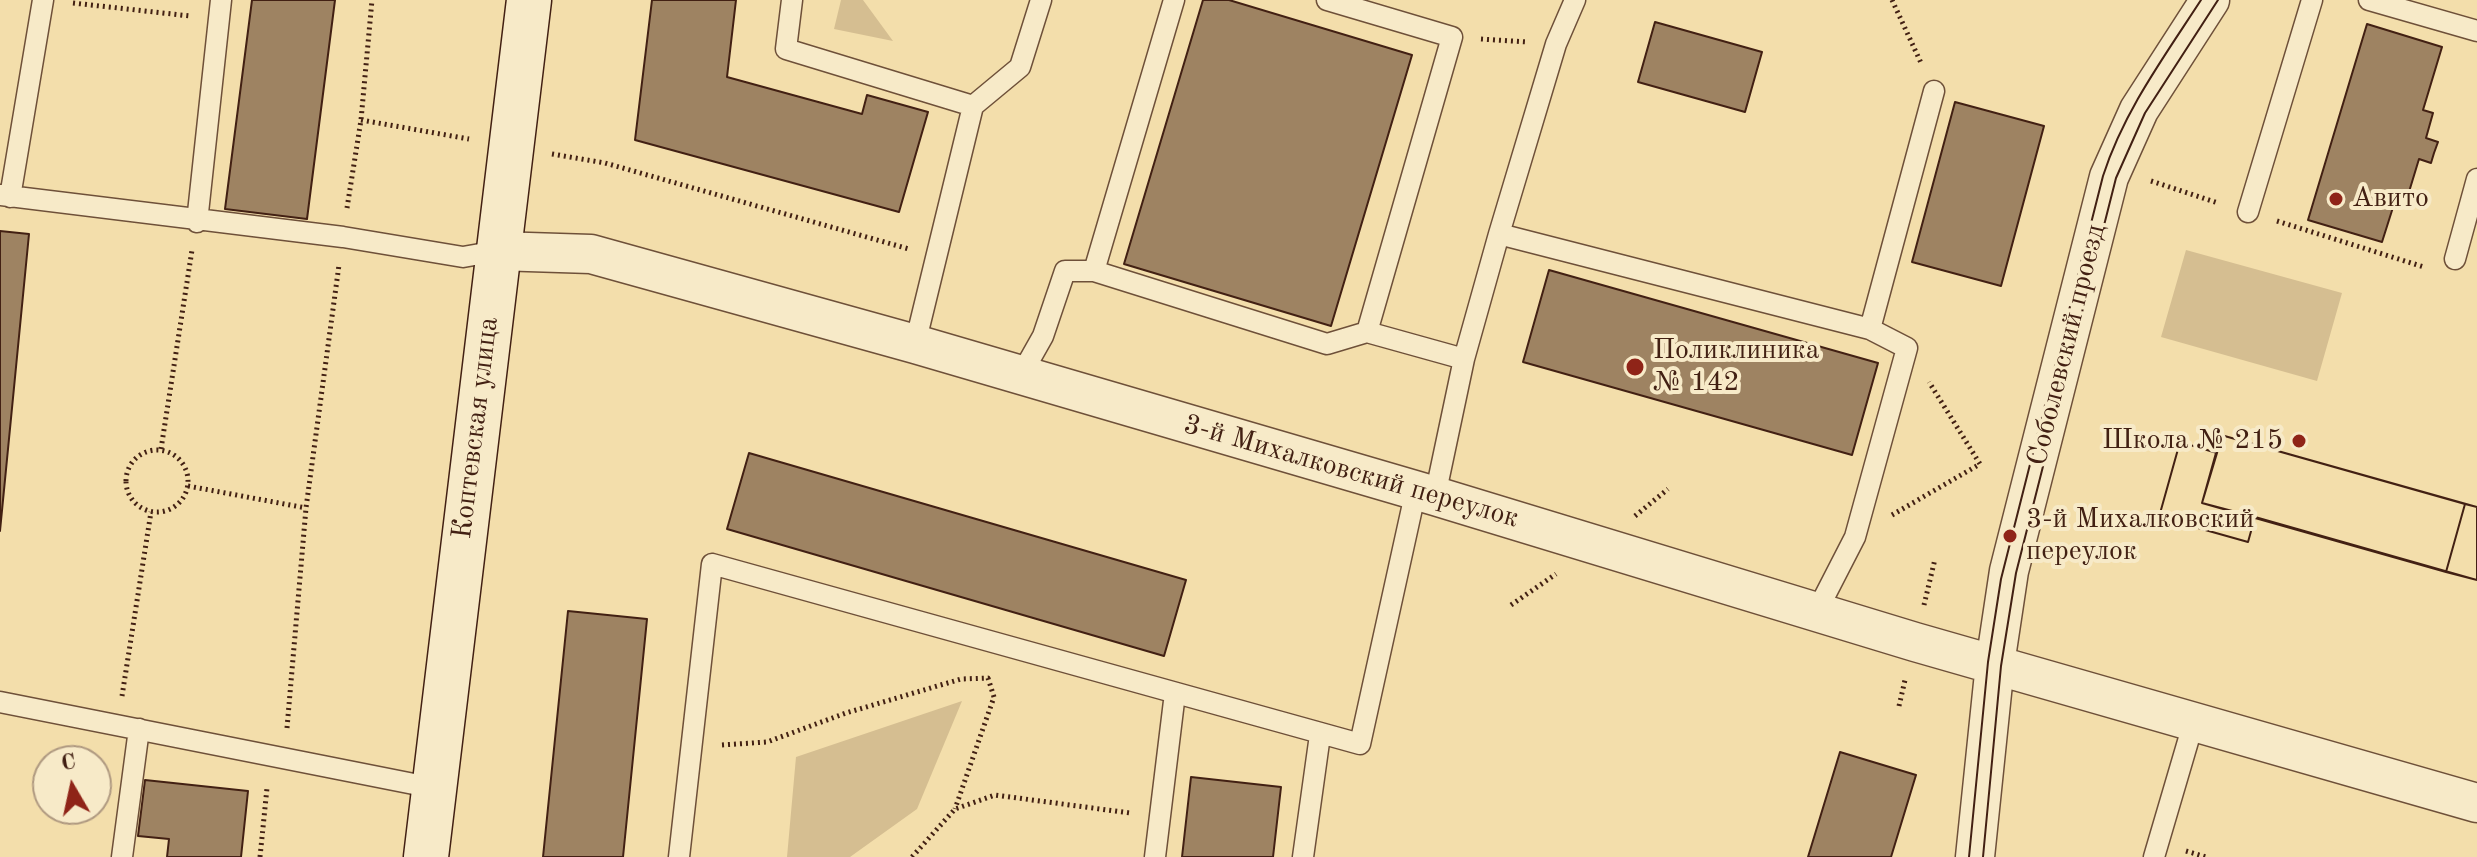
<!DOCTYPE html>
<meta charset="utf-8">
<style>
body{margin:0}
#map{position:relative;width:2477px;height:857px;overflow:hidden;background:#f3deab;font-family:"Old Standard TT",serif}
canvas{display:block}
.north{position:absolute;left:32px;top:745px;width:80px;height:80px;box-sizing:border-box;background:#f7eac8;border:2px solid #af9980;border-radius:50%;rotate:351deg;font-size:22px;font-weight:700;line-height:32px;text-align:center;color:#422013}
.north::after{content:'';display:block;margin:auto;width:28px;height:36px;background:#8f2418;clip-path:polygon(50% 0,100% 100%,50% 72%,0 100%)}
</style>
<div id="map">
<canvas width="2477" height="857"></canvas>
<div class="north">С</div>
</div>
<script>
const g = document.querySelector('canvas').getContext('2d');
g.lineJoin = 'round';
function fill(path, color) { g.fillStyle = color; g.fill(path, 'evenodd'); }
function trace(path, color, width, dash) { g.strokeStyle = color; g.lineWidth = width; g.lineCap = dash ? 'butt' : 'round'; g.setLineDash(dash || []); g.stroke(path); }
function label(font, color, halo, rows, align = 'center') {
  g.font = font + ' "Old Standard TT",serif'; g.lineWidth = 8; g.setLineDash([]); g.textBaseline = 'middle'; g.strokeStyle = halo; g.fillStyle = color; for (const [text, x, y, turn = 0] of rows) {
    g.save(); g.translate(x, y); g.rotate((+turn || 0) * Math.PI / 180); g.textAlign = isNaN(turn) ? turn : align; if (halo) g.strokeText(text, 0, 0); g.fillText(text, 0, 0); g.restore();
  }
}
const green = new Path2D(`
 M841 0H863L893 41 834 29Z
 M2186 250 2342 293 2317 381 2161 337Z
 M962 701 917 809 850 857H787L796 757Z`);
const building = new Path2D(`
 M252 0H335L307 219 225 209Z
 M652 0H736L727 77 862 114 867 95 928 112 899 212 635 140Z
 M1203 0H1229L1412 55 1331 326 1124 264Z
 M1655 22 1762 52 1745 112 1638 82Z
 M2367 24 2442 47 2423 110 2433 113 2426 138 2438 142 2434 153 2431 163 2419 159 2405 205 2395 201 2382 242 2308 220Z
 M1955 102 2044 126 2001 286 1912 262Z
 M0 231 29 234 0 531Z
 M1549 270 1878 363 1852 455 1523 362Z
 M2221 435 2465 504 2446 572 2202 503Z
 M2221 435 2477 507V580L2255 517 2248 542 2159 517 2180 442 2217 453Z
 M2180 442 2217 453 2202 503 2255 517 2248 542 2159 517Z
 M749 453 1186 580 1164 656 727 529Z
 M2465 504 2477 507V580L2446 572Z
 M568 611 647 619 623 857H543Z
 M1840 752 1916 775 1891 857H1808Z
 M1191 777 1281 787 1273 857H1182Z
 M145 780 248 791 241 857H167L169 839 138 836Z`);
const path = new Path2D(`
 M1892 0 1922 65
 M73 3 190 16
 M1481 39 1527 42
 M361 120 469 139
 M552 154 605 163 909 249
 M2151 181 2218 203
 M347 208 361 120 372 0
 M2277 221 2424 267
 M161 449 192 250
 M126 481a31 31 0 1 1 62 0a31 31 0 1 1-62 0Z
 M188 486 306 508
 M1892 515 1980 464 1929 382
 M1635 516 1668 489
 M1511 605 1556 574
 M1924 605 1935 559
 M122 696 151 512
 M1899 706 1905 680
 M287 728 306 508 339 265
 M722 745 767 742 846 713 961 679 988 678 994 697 955 809
 M2186 851 2206 857
 M260 857 267 788
 M912 857 955 809 995 795 1130 813`);
const lane = new Path2D(`
 M792 0 786 49 973 106
 M1327 0 1452 37 1367 332
 M2369 0 2477 31
 M0 195 343 237 463 257 497 251
 M10 197 43 0
 M2248 212 2312 0
 M197 222 221 0
 M1499 234 1870 329 1907 348 1855 537 1817 611
 M2455 259 2477 179
 M1094 271 1327 344 1367 332 1464 359
 M1870 329 1934 91
 M915 344 973 106 1020 67 1041 0
 M1021 375 1043 336 1065 271H1094L1174 0
 M1435 496 1464 359 1499 234 1556 44 1575 0
 M0 702 434 788
 M122 857 139 729
 M679 857 712 564 1360 744 1416 490
 M1155 857 1175 693
 M1303 857 1320 735
 M2154 857 2194 721`);
const street = new Path2D(`
 M497 251 591 254 915 344 1435 496 1915 642 2477 803
 M1975 857 1995 664 2009 571 2109 177 2139 110 2210 0`);
const secondary = new Path2D(`
 M426 857 529 0`);
const tram = new Path2D(`
 M1969 857 1988 662 2001 579 2103 176C2124 111 2164 57 2201 0
 M1983 857 2001 666 2016 573 2116 178 2145 113 2218 0`);
const markers = [
 [2336,199,8,"#8f2418"],
 [1635,367,10,"#8f2418"],
 [2299,441,8,"#8f2418"],
 [2010,536,8,"#8f2418"]
];
const poiNames = [
 ["Авито",2352,199],
 ["Поликлиника",1653,351],
 ["№ 142",1653,383],
 ["Школа № 215",2283,441,"right"],
 ["3-й Михалковский",2026,520],
 ["переулок",2026,552]
];
const streetNames = [
 ["Соболевский проезд",2067,345,-76],
 ["Коптевская улица",476,428,-83],
 ["3-й Михалковский переулок",1351,472,16]
];
fill(green, '#d5be91');
fill(building, '#9e8362');
trace(building, '#422013', 2);
trace(lane, '#6e5039', 23);
trace(street, '#6e5039', 41);
trace(secondary, '#422013', 47);
trace(path, '#422013', 5, [2, 4]);
trace(lane, '#f7eac8', 20);
trace(street, '#f7eac8', 38);
trace(secondary, '#f7eac8', 44);
trace(tram, '#422013', 2);
for (const [x, y, r, color] of markers) { const dot = new Path2D(); dot.arc(x, y, r, 0, 2 * Math.PI); g.fillStyle = color; g.fill(dot); trace(dot, '#f7eac8', 3); }
label('28px', '#422013', '#f7eac8', poiNames, 'left');
label('28px', '#422013', '#f7eac8', streetNames);
</script>
